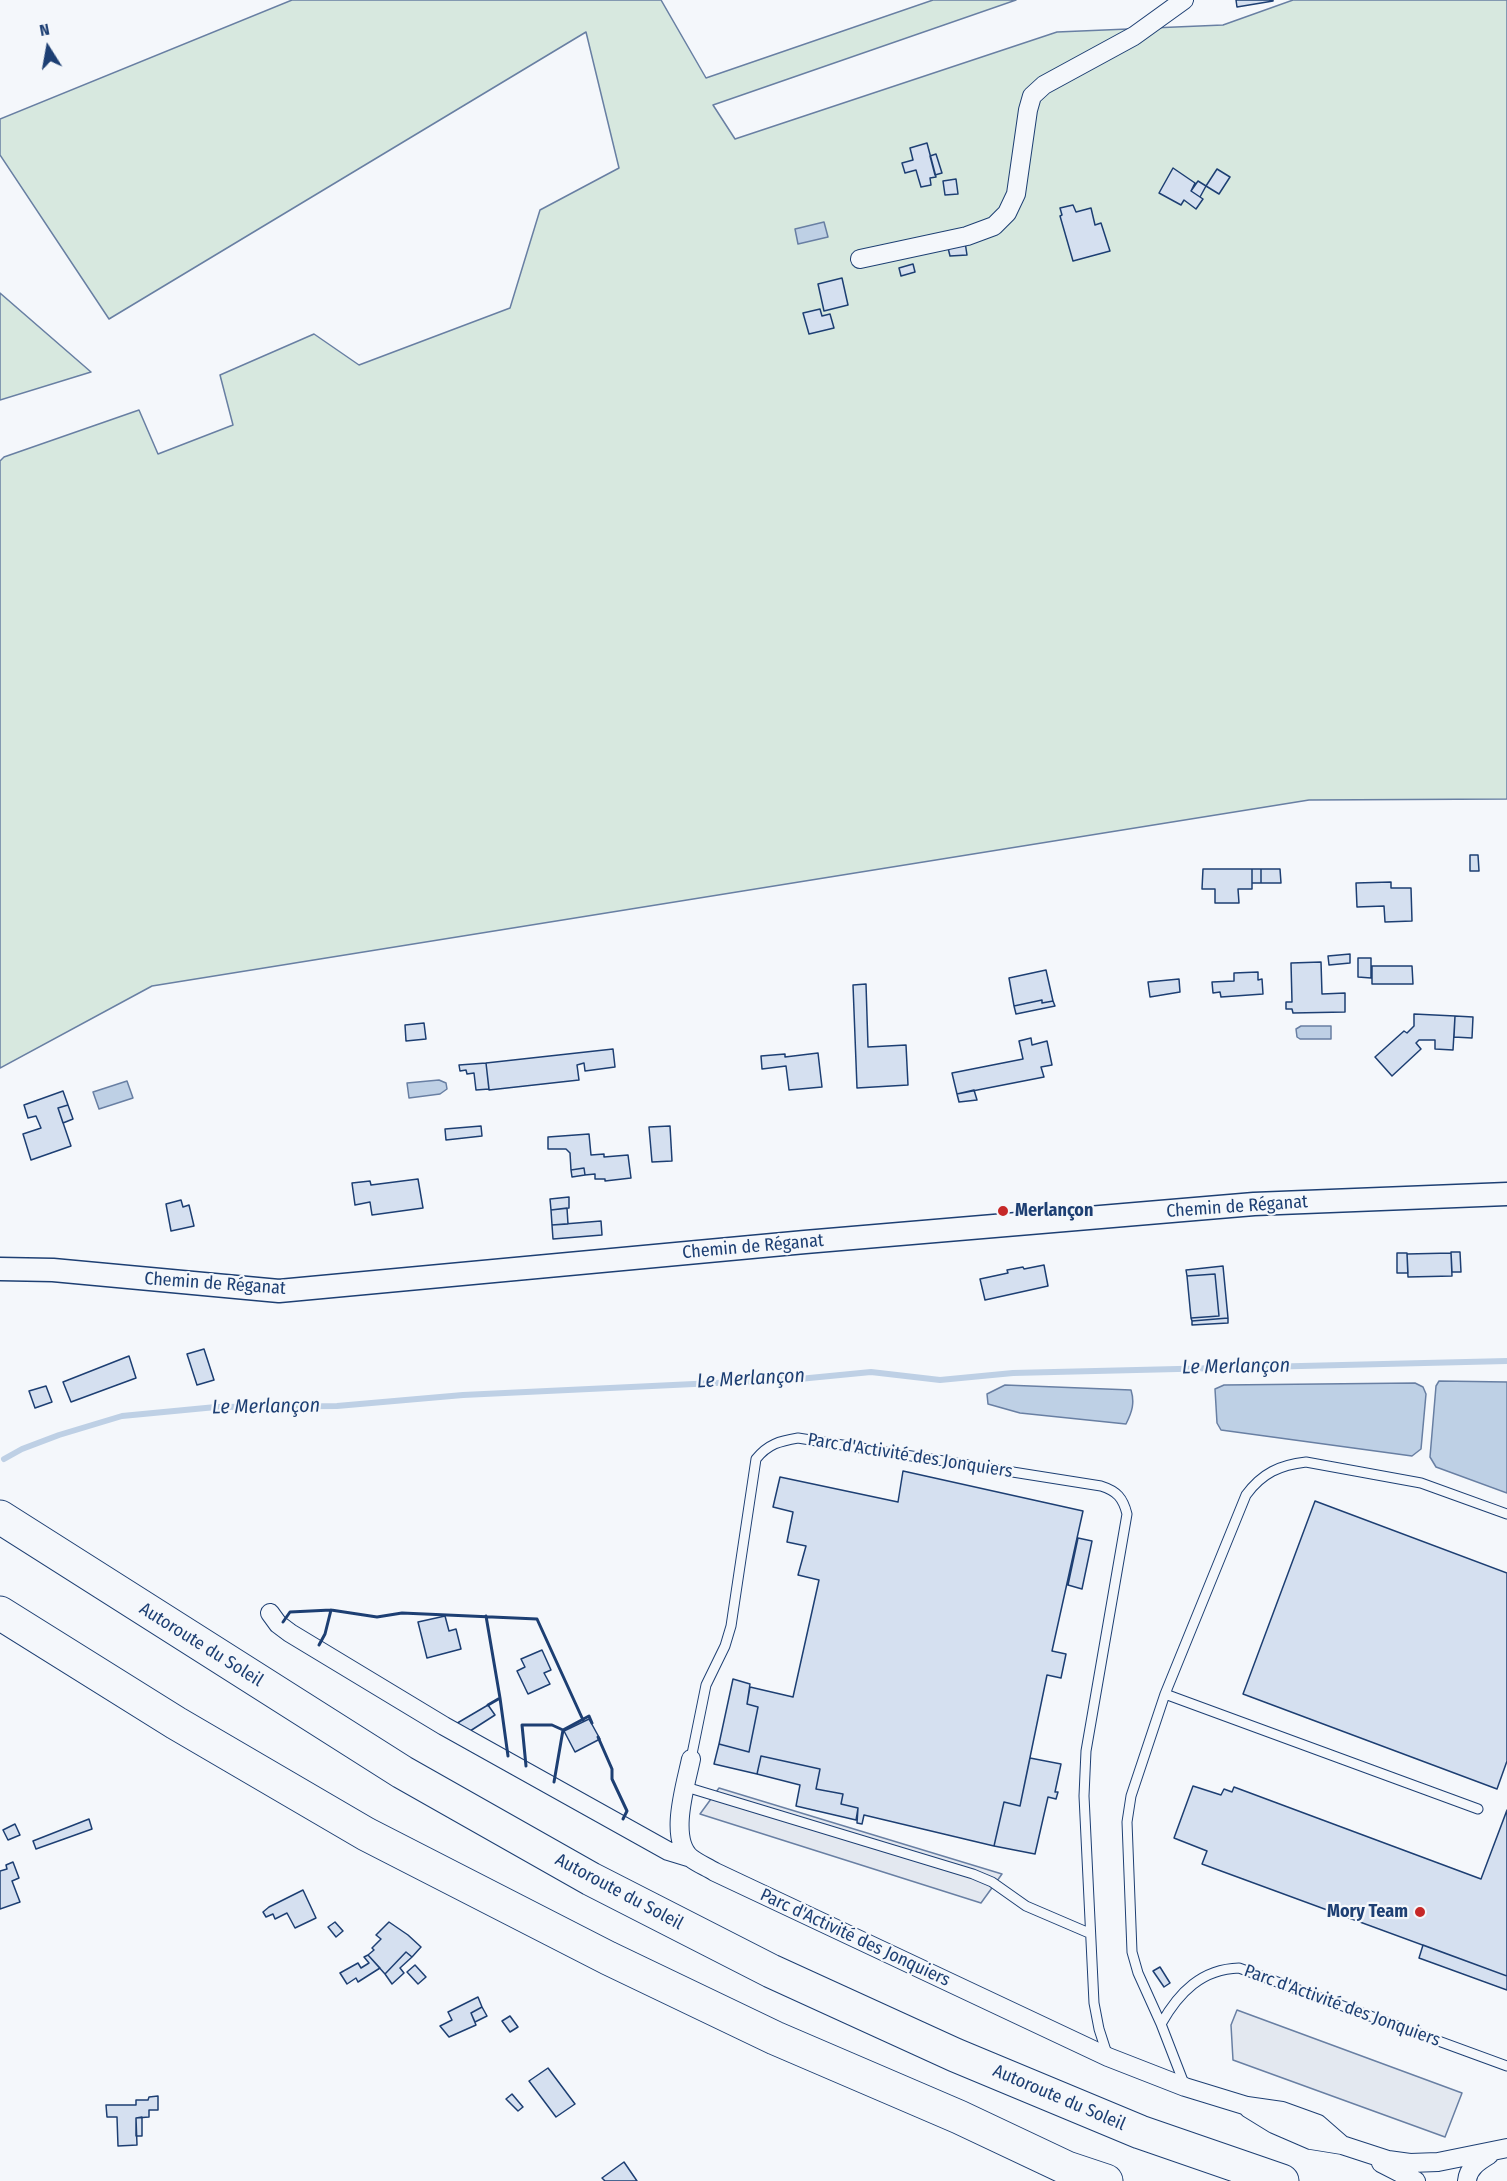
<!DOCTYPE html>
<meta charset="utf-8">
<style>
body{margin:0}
#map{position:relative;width:1507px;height:2181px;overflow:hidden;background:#f4f7fb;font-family:"Fira Sans Condensed",sans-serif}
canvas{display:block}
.north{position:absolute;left:18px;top:18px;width:60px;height:60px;-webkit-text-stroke:4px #f4f7fb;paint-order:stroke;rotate:349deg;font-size:16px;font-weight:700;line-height:24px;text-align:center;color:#1d3f73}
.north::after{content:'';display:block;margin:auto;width:21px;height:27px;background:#1d3f73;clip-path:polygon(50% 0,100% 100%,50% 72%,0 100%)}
</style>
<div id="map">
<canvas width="1507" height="2181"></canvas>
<div class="north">N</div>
</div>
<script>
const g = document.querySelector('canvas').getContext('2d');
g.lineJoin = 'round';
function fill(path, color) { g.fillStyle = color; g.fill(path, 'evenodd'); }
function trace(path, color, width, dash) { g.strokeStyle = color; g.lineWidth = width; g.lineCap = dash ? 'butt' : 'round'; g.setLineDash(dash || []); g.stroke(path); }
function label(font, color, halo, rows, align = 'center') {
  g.font = font + ' "Fira Sans Condensed",sans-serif'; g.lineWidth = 4.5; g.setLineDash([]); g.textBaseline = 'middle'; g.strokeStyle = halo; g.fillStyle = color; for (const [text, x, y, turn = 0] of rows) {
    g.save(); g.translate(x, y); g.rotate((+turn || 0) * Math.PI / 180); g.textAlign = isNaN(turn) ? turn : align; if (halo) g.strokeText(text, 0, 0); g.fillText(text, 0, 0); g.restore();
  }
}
const green = new Path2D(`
 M292 0H661L706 78 933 0H1016L713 105 735 139 1057 32 1223 25 1293 0H1507V799L1309 800 152 986 0 1068V461L4 457 139 410 158 454 233 425 220 375 314 334 359 365 510 308 540 210 619 168 586 32 109 319 0 155V119Z
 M0 293 91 372 0 400Z`);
const parking = new Path2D(`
 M719 1788 1002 1874 981 1903 700 1814Z
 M1237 2010 1462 2093 1445 2137 1233 2060 1231 2025Z`);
const water = new Path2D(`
 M824 222 828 237 798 244 795 229Z
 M1301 1026H1331V1039H1300L1297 1037 1296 1029Z
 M439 1080 446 1083 447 1089 440 1094 409 1098 407 1083Z
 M127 1081 133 1098 99 1109 93 1092Z
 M1439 1381 1507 1382V1493L1436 1467 1430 1457 1436 1386Z
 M1415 1383 1423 1387 1426 1394 1421 1449 1412 1456 1221 1430 1217 1423 1215 1389 1224 1385Z
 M1005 1385 1131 1390C1135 1403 1132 1412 1126 1424L1020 1413 988 1404 987 1394Z`);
const stream = new Path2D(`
 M4 1459 22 1449 59 1435 122 1416 216 1407 337 1406 463 1395 799 1379 871 1372 940 1380 1013 1373 1507 1361`);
const building = new Path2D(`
 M1236 0H1273V1L1237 7Z
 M927 143 936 177 930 178 931 185 921 187 916 170 905 173 902 163 913 160 910 148Z
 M936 154 942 173 935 175 930 156Z
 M1173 168 1195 183 1191 191 1203 199 1196 209 1184 200 1181 205 1159 193Z
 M1217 169 1230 177 1219 194 1206 186Z
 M956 179 958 194 945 195 943 181Z
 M1198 181 1206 186 1200 197 1191 191Z
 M1073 205 1076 212 1091 208 1095 225 1101 223 1110 251 1073 261 1060 216 1062 215 1060 208Z
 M965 242 967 255 950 256 947 244Z
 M913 264 915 272 901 276 899 268Z
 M842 278 848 305 824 311 818 284Z
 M820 309 822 316 830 314 834 328 809 334 803 313Z
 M1470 855H1478L1479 871H1470Z
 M1203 869H1252V889H1238L1239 903H1215V889H1202Z
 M1252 869H1261V883H1252Z
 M1261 869H1280L1281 883H1261Z
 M1391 882V888H1411L1412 921 1385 922 1384 906 1357 907 1356 883Z
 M1350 954V963L1329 965 1328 956Z
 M1358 958H1371V978L1358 977Z
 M1321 962 1322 994 1345 993V1012L1293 1013 1292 1009H1286V1002H1292L1291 963Z
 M1372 966H1412L1413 984H1372Z
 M1046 970 1053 1001 1042 1003V1000L1014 1006 1009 978Z
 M1258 972V980L1262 979 1263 994 1221 997 1220 992 1213 993 1212 982 1234 981V973Z
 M1179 979 1180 992 1150 997 1148 982Z
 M866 984 868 1047 906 1045 908 1085 857 1088 853 985Z
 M1042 1000V1003L1053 1001 1055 1006 1016 1014 1014 1006Z
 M1414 1014 1455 1016 1453 1050 1435 1049V1040H1419L1416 1043 1421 1049 1392 1076 1375 1057 1404 1031 1407 1033 1414 1026Z
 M1455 1016 1473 1017 1472 1038 1454 1037Z
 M424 1023 426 1039 406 1041 405 1025Z
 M1031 1038 1032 1045 1047 1041 1052 1065 1041 1067 1044 1077 957 1094 952 1073 1023 1059 1019 1041Z
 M613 1049 615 1067 585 1071 584 1063 577 1065 579 1080 489 1090 486 1063Z
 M818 1053 822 1087 789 1090 786 1066 762 1069 761 1056 785 1054V1057Z
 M486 1063 489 1089 476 1090 474 1073 467 1074 466 1070 460 1071 459 1065Z
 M974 1090 977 1100 959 1102 957 1094Z
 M63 1091 68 1105 58 1108 71 1146 31 1160 23 1134 41 1128 36 1116 28 1118 24 1105Z
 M68 1105 73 1119 63 1123 58 1108Z
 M481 1126 482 1136 446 1140 445 1129Z
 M670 1126 672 1161 652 1162 649 1127Z
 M589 1134 591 1155 604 1154V1157L628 1155 631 1178 605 1181V1179H595V1174L585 1175 584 1168 571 1170 570 1153 566 1149H548V1137Z
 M584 1168 585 1175 572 1177 571 1170Z
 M418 1179 423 1208 372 1215 370 1202 355 1205 352 1183 370 1181 371 1185Z
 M569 1197V1208L551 1210 550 1199Z
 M181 1200 183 1207 189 1205 194 1226 171 1231 166 1204Z
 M567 1208 568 1224 552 1225 551 1210Z
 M601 1221 602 1235 553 1239 552 1225Z
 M1451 1252H1460L1461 1272H1452Z
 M1397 1253H1407L1408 1273H1397Z
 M1451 1253 1452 1276 1408 1277 1407 1254Z
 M1044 1265 1048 1286 985 1300 980 1279 1008 1273 1007 1270 1023 1267 1024 1269Z
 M1223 1266 1228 1318 1192 1321 1191 1318 1219 1316 1215 1274 1187 1276 1186 1270Z
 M1215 1274 1219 1316 1191 1318 1187 1276Z
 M1228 1318V1323L1192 1325V1321Z
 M204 1349 214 1380 197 1385 187 1354Z
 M129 1356 136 1378 71 1402 63 1382Z
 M46 1386 52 1402 35 1408 29 1391Z
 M903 1471 1083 1511 1052 1651 1066 1654 1061 1678 1047 1675 1020 1806 1004 1802 994 1846 864 1815 862 1824 857 1823 858 1808 841 1804 843 1794 816 1789 820 1769 761 1756 757 1774 714 1764 719 1744 749 1752 758 1707 747 1704 750 1687 793 1697 819 1580 798 1575 806 1546 787 1542 793 1512 773 1507 780 1477 898 1502Z
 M1315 1501 1507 1573V1761L1497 1789 1243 1694Z
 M1078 1538 1092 1541 1082 1589 1068 1585Z
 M445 1616 449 1631 456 1629 461 1649 427 1658 418 1622Z
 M542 1650 551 1670 544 1673 550 1684 528 1694 517 1671 525 1667 521 1659Z
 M733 1679 750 1684 747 1704 758 1707 749 1752 719 1744Z
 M488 1705 495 1715 467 1733 454 1725Z
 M589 1719 600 1739 575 1752 564 1731Z
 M761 1756 820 1769 816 1789 843 1794 841 1804 858 1808 856 1820 796 1806 800 1785 757 1774Z
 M1030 1758 1061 1764 1055 1792H1058L1056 1799 1048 1797 1035 1854 994 1846 1004 1802 1020 1806Z
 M1193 1786 1221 1795 1224 1789 1232 1792 1234 1787 1481 1879 1507 1810V1976L1202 1864 1207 1851 1174 1838Z
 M89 1819 92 1829 36 1849 33 1841Z
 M15 1824 20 1835 8 1840 3 1830Z
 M13 1862 19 1878 12 1881 20 1902 0 1909V1871L7 1869 6 1865Z
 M303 1890 316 1918 295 1928 287 1913 275 1919 273 1914 266 1917 263 1912 269 1907Z
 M335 1922 343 1931 336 1937 328 1927Z
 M389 1922 408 1935 421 1947 412 1957 406 1952 385 1974 368 1955 374 1950 372 1948 381 1939 376 1935Z
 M1423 1945 1507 1976V1990L1419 1958Z
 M406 1952 412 1957 400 1968 404 1973 392 1984 385 1974Z
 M368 1955 380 1968 358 1982 356 1978 347 1984 340 1973 358 1963 361 1968 369 1963 364 1957Z
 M415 1965 426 1977 418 1984 407 1972Z
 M1160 1967 1170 1983 1164 1987 1153 1971Z
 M478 1997 482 2007 471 2013 476 2025 449 2037 440 2026 452 2020 448 2012Z
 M482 2007 487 2016 475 2022 471 2013Z
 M510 2016 518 2027 510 2032 502 2021Z
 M548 2068 575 2104 556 2117 529 2081Z
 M512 2094 523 2107 518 2111 506 2099Z
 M158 2096V2110H149V2117L136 2118 137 2145 118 2146 117 2117H107L106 2105H136V2100H148L149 2097Z
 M142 2117V2136H136V2118Z
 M624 2162 637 2181H605L602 2178Z`);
const service = new Path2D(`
 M1165 1694 1478 1809
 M691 1759 706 1685 725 1646 731 1626 756 1459C768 1444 780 1441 798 1438L1101 1486C1117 1491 1123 1498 1127 1514L1086 1751 1085 1773 1084 1796 1094 2003 1099 2029 1108 2057
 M686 1787 973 1874 992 1882 1026 1906 1089 1933
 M1161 2024C1179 1992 1202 1969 1239 1968L1507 2066
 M1185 2086 1161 2024 1138 1973 1132 1952 1127 1822 1131 1796 1165 1694 1246 1495C1262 1473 1280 1465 1306 1462L1421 1483 1507 1514`);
const minor = new Path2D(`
 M860 259 967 236 994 226 1007 213 1016 194 1028 110 1032 96 1044 85 1134 36 1184 0
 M270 1613 278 1624 290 1633 444 1726 668 1851 691 1858
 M691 1759C686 1784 668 1839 691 1858 697 1863 707 1867 715 1872L1108 2057 1185 2087 1247 2106 1282 2111 1318 2124 1342 2145
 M1248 2108 1274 2124 1311 2140 1342 2145 1388 2160 1410 2163 1438 2162 1507 2148
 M1381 2163 1416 2181
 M1467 2181C1468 2168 1479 2161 1489 2155`);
const tertiary = new Path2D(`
 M0 1269 53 1270 279 1291 805 1242 1254 1204 1507 1194`);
const motorway = new Path2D(`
 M0 1517 402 1772 591 1879 771 1971 955 2055 1140 2132 1282 2181
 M0 1613 176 1723 366 1834 608 1958 775 2038 959 2117 1067 2168 1106 2181`);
const wall = new Path2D(`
 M486 1616 500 1698 488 1705
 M283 1622 290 1612 331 1610 377 1617 402 1613 537 1619 583 1720
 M319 1645 325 1634 331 1610
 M500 1698 508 1756
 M598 1737 612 1769V1779L627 1811 623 1819
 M526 1766 522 1725H552L563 1730
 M554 1782 563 1730 589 1716 592 1723`);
const markers = [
 [1003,1211,6,"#c62828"],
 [1420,1912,6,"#c62828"]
];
const streetNames = [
 ["Chemin de Réganat",1237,1207,-4],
 ["Chemin de Réganat",753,1247,-5],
 ["Chemin de Réganat",215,1284,4],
 ["Parc d'Activité des Jonquiers",910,1456,9],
 ["Autoroute du Soleil",201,1645,32],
 ["Autoroute du Soleil",619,1892,28],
 ["Parc d'Activité des Jonquiers",855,1938,25],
 ["Parc d'Activité des Jonquiers",1342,2006,20],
 ["Autoroute du Soleil",1059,2098,23]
];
const poiNames = [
 ["Merlançon",1015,1211],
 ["Mory Team",1408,1912,"right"]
];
const waterNames = [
 ["Le Merlançon",1236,1367,-1],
 ["Le Merlançon",751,1379,-3],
 ["Le Merlançon",266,1407,-1]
];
fill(green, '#d7e8df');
trace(green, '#687fa3', 1.5);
fill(parking, '#e3e8f0');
trace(parking, '#687fa3', 1.5);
fill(water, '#bed0e5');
trace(water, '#687fa3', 1.5);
trace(stream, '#bed0e5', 6);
fill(building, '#d5e0f0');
trace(building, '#1d3f73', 1.5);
trace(service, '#1d3f73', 11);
trace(minor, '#1d3f73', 20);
trace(tertiary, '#1d3f73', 25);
trace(motorway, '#1d3f73', 35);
trace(service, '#f4f7fb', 9);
trace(minor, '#f4f7fb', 18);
trace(tertiary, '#f4f7fb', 22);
trace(motorway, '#f4f7fb', 33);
trace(wall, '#1d3f73', 3);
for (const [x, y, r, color] of markers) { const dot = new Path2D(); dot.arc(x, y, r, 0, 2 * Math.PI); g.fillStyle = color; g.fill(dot); trace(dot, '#f4f7fb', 2); }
label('18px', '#1d3f73', '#f4f7fb', streetNames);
label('bold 18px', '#1d3f73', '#f4f7fb', poiNames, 'left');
label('italic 20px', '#1d3f73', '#f4f7fb', waterNames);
</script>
